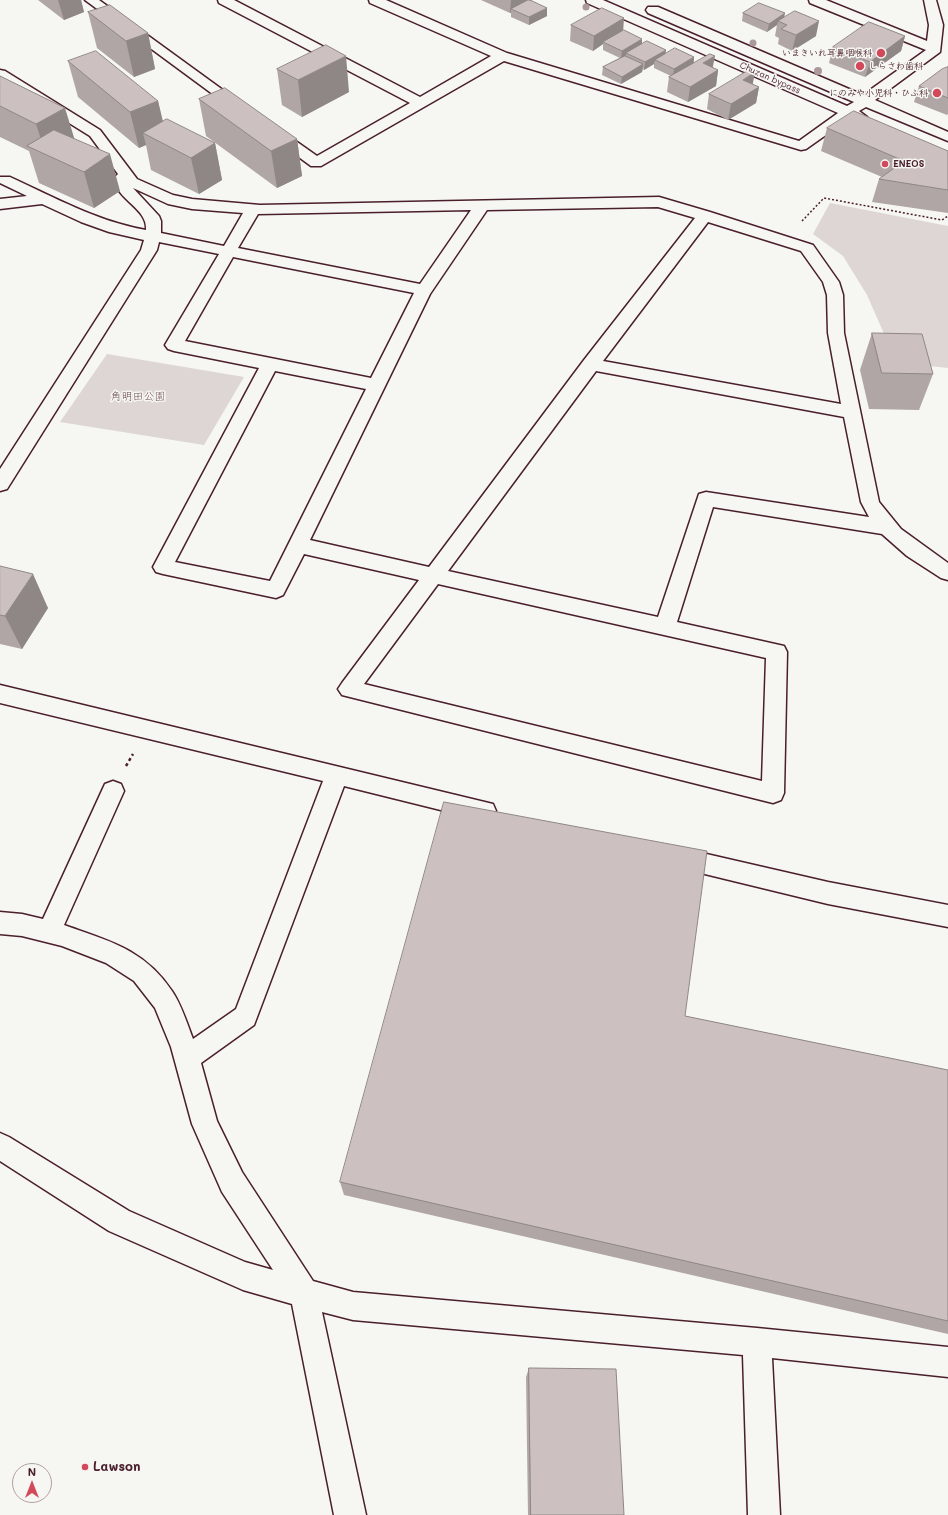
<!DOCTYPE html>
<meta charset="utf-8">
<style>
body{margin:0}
#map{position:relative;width:948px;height:1515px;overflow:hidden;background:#f6f6f2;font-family:Mali,sans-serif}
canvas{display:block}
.north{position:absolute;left:12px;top:1463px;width:40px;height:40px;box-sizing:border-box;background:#f6f6f2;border:1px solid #b1a0a2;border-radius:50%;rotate:0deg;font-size:11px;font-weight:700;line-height:16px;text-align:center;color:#4a1f2b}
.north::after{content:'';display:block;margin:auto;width:14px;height:18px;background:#d1495b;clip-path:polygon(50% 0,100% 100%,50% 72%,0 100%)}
</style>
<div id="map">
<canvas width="948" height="1515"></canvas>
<div class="north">N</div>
</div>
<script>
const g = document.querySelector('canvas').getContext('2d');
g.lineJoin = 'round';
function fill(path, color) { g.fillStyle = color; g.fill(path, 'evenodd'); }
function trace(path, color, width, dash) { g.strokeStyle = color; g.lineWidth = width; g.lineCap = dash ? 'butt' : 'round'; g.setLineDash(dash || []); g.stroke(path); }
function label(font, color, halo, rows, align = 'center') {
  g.font = font + ' Mali,"Klee One",sans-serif'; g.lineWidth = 3; g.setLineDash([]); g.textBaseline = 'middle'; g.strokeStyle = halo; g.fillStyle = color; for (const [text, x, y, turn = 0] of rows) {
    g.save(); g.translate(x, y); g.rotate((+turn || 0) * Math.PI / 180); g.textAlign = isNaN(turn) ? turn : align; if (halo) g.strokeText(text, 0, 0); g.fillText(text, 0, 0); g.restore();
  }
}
const green = new Path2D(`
 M830 203 948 226V368L929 366 889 345 867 295 843 256 813 234Z
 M107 354 244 377 204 445 60 422Z`);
const pathFar1 = new Path2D(`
 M802 221 824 198 942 220 948 216`);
const path = new Path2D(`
 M126 766 133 754`);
const minor = new Path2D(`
 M85 0H99L249 109 247 112H237Z
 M218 0H234L420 97 491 56 370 3 369 0H386L507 53 799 141 838 113 587 3 586 0H603L847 106 854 102 648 13 646 10 648 7H658L863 95 926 50 810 3 809 0H826L927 41 929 25 924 0H936L943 25 940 52 875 100 948 132V141L866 107 859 111 867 117 865 120 860 121 850 118 806 149 801 150 504 61 321 166H311L270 136 268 133 270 130H280L317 156 410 103 219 3Z
 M0 70 5 71 100 130 137 179 173 195 192 199 260 205 659 197 710 212 813 245 839 282 843 295 844 333 879 502 901 529 948 563V580L941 578 907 556 882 534 713 507 677 622 784 646 787 652 784 793 781 800 773 803 342 695 338 689 342 683 419 580 304 554 283 595 276 598 163 574 156 572 153 567 259 368 174 351 168 349 165 345 219 254 159 242 157 250 7 489 0 491V469L141 250 144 240 109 232 81 222 42 204 0 209V199L27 196 0 183V177H10C56 198 96 221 146 230 148 208 116 200 114 178L118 174 90 136 0 80ZM133 188 168 204 192 209 243 213 224 246 161 233V221L159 216ZM658 207 695 218 584 360 429 567 310 540 430 294 487 210ZM471 210 420 284 238 248 258 214ZM708 222 801 251 823 282 827 295 828 333 841 404 603 361ZM233 257 414 293 371 378 185 341ZM275 371 366 389 270 581 175 562ZM596 371 844 417 861 502 869 517 706 492 699 494 658 617 448 571ZM438 584 766 658 762 781 364 684Z
 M0 685 493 804 496 811 493 818 485 821 344 786 254 1025 201 1063 217 1121 242 1172 313 1281 353 1292 757 1328 948 1347V1377L772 1358 780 1515H748L743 1355 353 1320 322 1312 366 1515H334L292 1304 243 1290 109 1231 0 1161V1133L9 1137 129 1211 245 1262 273 1270 222 1192 192 1124 171 1047 155 1008 134 981 106 963 62 946 22 936 0 934V912L22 914 43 919 105 784 113 781 121 784 124 791 64 925C109 941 144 949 172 991 181 1004 187 1023 193 1039L236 1009 323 781 0 703Z
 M676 847 828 882 948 905V927L828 904 676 867 668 864 664 857 668 850Z`);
const trees = [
 [586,7,3.5],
 [753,43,3.5],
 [818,71,4]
];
const wall = new Path2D(`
 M38 0H81L84 12 64 20Z
 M481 0H532V1L547 16 529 25 511 17V13H510Z
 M88 12 148 33 155 69 134 77 97 48Z
 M743 13H785L784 17 816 36 792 51 778 44 779 38 775 36 777 25 767 32 742 21Z
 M571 25 623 31 642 44 666 50 665 54 694 57V63L713 68 718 70 716 86 688 102 667 92 669 77 671 76 654 68V64L644 70 643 69 642 72 621 84 602 75 603 67 620 58 603 50V44L593 51 570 41Z
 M905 36 901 51 865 77 829 63 833 47Z
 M68 61 158 101 163 121 215 143 222 180 199 194 151 170 146 145 139 148 78 97Z
 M948 67V114L947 115 914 102 919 86Z
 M277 69 349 92 302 117 282 105Z
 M755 72 752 84 759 87 756 103 728 120 707 109 709 94Z
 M0 76 74 139 120 191 94 208 39 183 29 151 0 137Z
 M199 99 297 139 302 176 277 188 206 136Z
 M827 128 948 151V213L872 202 879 179 882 177 821 151Z
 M872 333 933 374 919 410 869 409 860 370Z
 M0 566 48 608 22 649 0 644Z
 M685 1016 948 1070V1334L344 1195 340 1182Z
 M529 1368 624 1515H528L526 1377Z`);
const shadedWall = new Path2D(`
 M58 0H81L84 12 64 20Z
 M511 0H532V1L511 9V13H510Z
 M547 8V16L529 25V17Z
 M785 13 783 21H778L777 25 767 32 769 24Z
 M624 18 623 33 603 42V44L593 51 594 36Z
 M819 21 816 36 792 51 796 35Z
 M148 33 155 69 134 77 126 41Z
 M905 36 901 51 865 77 870 62Z
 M642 39V47L626 53V56L621 59 622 51Z
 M666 50 665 58 655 60 654 64 644 70 645 62Z
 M346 56 349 92 302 117 298 80Z
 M715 56 712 71 703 63Z
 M694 57 693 65 673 77 674 69Z
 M643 64 642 72 621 84 622 77Z
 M718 70 716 86 688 102 690 87Z
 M755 72 752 88 743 80Z
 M759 87 756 103 728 120 731 104Z
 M158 101 166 137 143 133 146 145 139 148 130 112Z
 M65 108 76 144 46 155 36 124Z
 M297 139 302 176 277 188 271 151Z
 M215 143 222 180 199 194 191 158Z
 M110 154 120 191 94 208 84 172Z
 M33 574 48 608 22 649 5 616Z`);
const building = new Path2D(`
 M528 0H530L547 8 529 17 511 9Z
 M759 3 785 13 769 24 743 13Z
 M110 5 148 33 126 41 88 12Z
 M602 8 624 18 594 36 571 25Z
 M795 11 819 21 796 35 781 29 787 25 778 21Z
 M869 22 905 36 870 62 833 47Z
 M624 30 642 39 622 51 603 42Z
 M647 41 666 50 645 62 626 53Z
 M326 45 346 56 298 80 277 69Z
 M675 48 694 57 674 69 655 60Z
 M96 51 158 101 130 112 68 61Z
 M710 54 715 56 703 63 718 70 690 87 669 77Z
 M625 56 643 64 622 77 603 67Z
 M948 67V98L919 86 942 69Z
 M749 70 755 72 743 80 759 87 731 104 709 94Z
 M0 76 65 108 36 124 0 106Z
 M225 88 297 139 271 151 199 99Z
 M854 111 948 151V190L879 179 904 161 827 128Z
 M167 119 215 143 191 158 143 133Z
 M54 130 110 154 84 172 27 146Z
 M872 333 922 334 933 374 882 373Z
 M0 566 33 574 5 616 0 615Z
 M444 802 707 851 685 1016 948 1070V1321L340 1182Z
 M529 1368 616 1369 624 1515H531Z`);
const markers = [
 [881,53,5,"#d1495b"],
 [860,66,5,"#d1495b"],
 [937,93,5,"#d1495b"],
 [885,164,4,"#d1495b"],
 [85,1467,4,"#d1495b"]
];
const farPoinames = [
 ["いまきいれ耳鼻咽喉科",872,53],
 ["しらさわ歯科",869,66,"left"],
 ["にのみや小児科・ひふ科",928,93],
 ["ENEOS",893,164,"left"]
];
const farStreetnames = [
 ["Chuzan bypass",770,78,24]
];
const parkNames = [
 ["角明田公園",138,397]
];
const nearPoinames = [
 ["Lawson",93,1467]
];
fill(green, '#ddd6d5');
trace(minor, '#4a1f2b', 3);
trace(pathFar1, '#4a1f2b', 1.5, [2, 2]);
trace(path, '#4a1f2b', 2.5, [3, 3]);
fill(minor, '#f6f6f2');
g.fillStyle = '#ac999c';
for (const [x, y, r] of trees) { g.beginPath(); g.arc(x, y, r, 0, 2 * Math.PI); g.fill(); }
fill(wall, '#afa6a5');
fill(shadedWall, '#8f8786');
fill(building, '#ccc1c0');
trace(building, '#8f8786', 1);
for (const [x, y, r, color] of markers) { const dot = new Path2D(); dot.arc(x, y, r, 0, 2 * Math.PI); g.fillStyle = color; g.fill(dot); trace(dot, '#f6f6f2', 1.5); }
label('bold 9px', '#4a1f2b', '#f6f6f2', farPoinames, 'right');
label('9px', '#4a1f2b', '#f6f6f2', farStreetnames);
label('11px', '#6f4d56', '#f6f6f2', parkNames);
label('bold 13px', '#4a1f2b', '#f6f6f2', nearPoinames, 'left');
</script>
